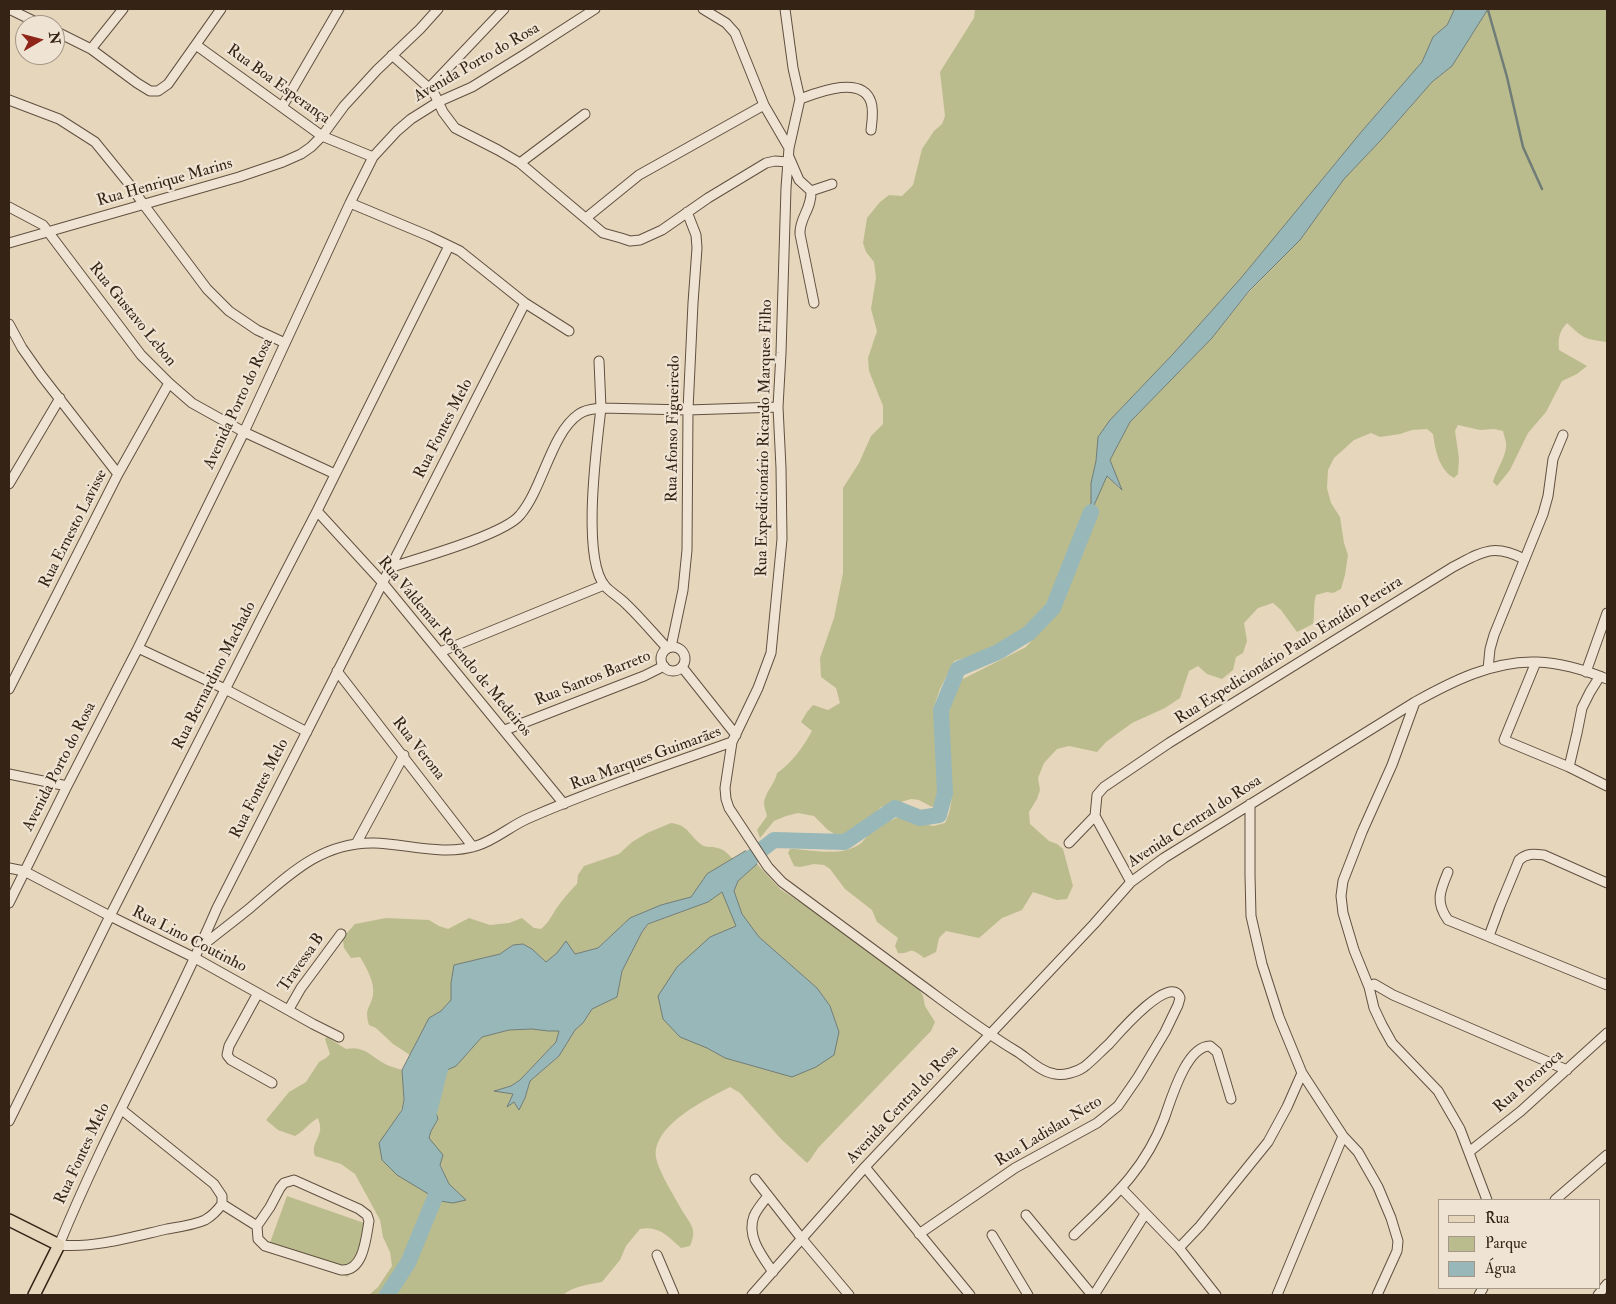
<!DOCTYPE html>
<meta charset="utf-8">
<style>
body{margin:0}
#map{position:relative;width:1616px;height:1304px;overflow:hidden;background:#e6d6bc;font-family:"IM FELL Double Pica",serif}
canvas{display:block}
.frame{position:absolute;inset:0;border:10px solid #352416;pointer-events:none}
.legend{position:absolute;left:1438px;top:1199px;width:162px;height:90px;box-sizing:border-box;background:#efe4d3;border:1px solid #a59787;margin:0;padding:6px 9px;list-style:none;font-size:15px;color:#352416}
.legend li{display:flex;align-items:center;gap:10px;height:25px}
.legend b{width:25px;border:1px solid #a59787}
.north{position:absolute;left:15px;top:15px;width:50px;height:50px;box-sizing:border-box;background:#efe4d3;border:1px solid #a59787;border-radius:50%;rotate:82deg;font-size:14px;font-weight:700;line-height:20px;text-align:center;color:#352416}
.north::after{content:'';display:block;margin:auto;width:18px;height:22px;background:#8f2418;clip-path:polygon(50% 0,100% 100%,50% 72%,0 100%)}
</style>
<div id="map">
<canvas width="1616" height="1304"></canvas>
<div class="frame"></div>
<ul class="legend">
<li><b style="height:6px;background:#e6d6bc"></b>Rua</li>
<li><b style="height:14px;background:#bbbc8d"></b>Parque</li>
<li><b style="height:14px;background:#98b7b8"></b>Água</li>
</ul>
<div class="north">N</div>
</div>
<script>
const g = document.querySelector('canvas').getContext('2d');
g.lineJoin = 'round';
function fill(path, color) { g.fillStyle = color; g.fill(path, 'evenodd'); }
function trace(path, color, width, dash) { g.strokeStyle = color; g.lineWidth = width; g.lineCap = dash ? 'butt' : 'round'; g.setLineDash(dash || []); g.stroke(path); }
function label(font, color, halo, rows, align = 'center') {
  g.font = font + ' "IM FELL Double Pica",serif'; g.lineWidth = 4.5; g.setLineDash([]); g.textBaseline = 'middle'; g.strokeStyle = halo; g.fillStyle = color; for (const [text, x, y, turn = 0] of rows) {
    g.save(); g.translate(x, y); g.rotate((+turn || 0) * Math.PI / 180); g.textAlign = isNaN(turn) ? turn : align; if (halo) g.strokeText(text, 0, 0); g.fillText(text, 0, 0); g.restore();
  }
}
const green = new Path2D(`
 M975 9H1455L1447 25 1433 37 1422 62 1362 131 1241 278 1173 354 1110 420 1098 437 1096 461 1091 483 1092 510 1107 475 1120 489 1110 460 1130 422 1212 338 1249 292 1300 240 1344 179 1382 139 1432 82 1452 66 1488 9H1607V342C1585 339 1584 339 1567 323 1559 332 1558 338 1559 350L1587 366 1577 374 1562 381 1546 412 1528 433 1510 470 1497 486 1493 482C1496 470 1505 459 1506 447 1507 443 1504 436 1503 431L1494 429 1480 430 1458 425 1455 431 1459 458 1458 474 1454 478C1439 470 1435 449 1433 434L1427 429 1412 430 1400 434 1380 437 1371 433 1354 440 1334 458 1328 470 1327 488 1331 503 1340 517 1344 543 1348 555 1345 575 1341 589 1333 593 1327 592 1316 595C1313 604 1315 614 1313 624L1297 632 1281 610 1273 603 1258 608 1244 623 1247 641 1243 653 1236 657 1233 670 1222 679 1207 674 1198 666 1189 671 1180 698 1165 708 1132 723 1106 742 1097 752 1069 746 1057 749 1044 763 1038 778 1040 790 1037 799 1029 812 1030 824 1049 841 1057 844 1063 849 1073 886 1067 899 1057 900 1033 892 1022 910 1002 918 979 938 946 931 939 938 936 952 924 958C907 944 912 955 898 953L895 946 898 938 877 922 872 910 845 889 830 869 824 865 814 864 800 867 794 866 788 853 790 849C812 849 839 858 860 844 865 840 868 834 874 830 881 824 890 821 898 817L933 826 945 823C959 797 948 757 948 728 948 712 951 698 955 683L1026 647 1054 615 1065 592 1090 531 1091 512 1082 519 1060 576 1042 612 1016 635 981 653 954 661 940 689 933 709 937 729 943 788C942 796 940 803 932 807L919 800 911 799 887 806 881 807 869 821 839 837 828 830 814 816 798 813 786 816 774 821 760 838 757 830 767 816C766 812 764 807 764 803 765 792 775 784 777 773 792 763 803 747 812 731L801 722 807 712 813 705 828 710 840 703 836 688 821 677 820 658 834 618 843 573V488L859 463 871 436 883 424V406L869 371 868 358 877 331 871 309 876 278 874 262 866 252 863 243 867 218 880 202 889 195 902 196 913 185 922 149 934 131 942 124 945 116 940 72 974 18Z
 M671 823C689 825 689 836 702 845 707 848 712 846 717 848 724 849 728 854 733 859L707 874 691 897 661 905 630 918 598 948 575 954 566 942 557 953 546 962 532 949 523 944 513 945 500 954 454 965 451 983V1000L441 1011 429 1018 410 1055 393 1044 376 1028 369 1025C364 1007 370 1010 373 995 375 982 366 967 360 957L351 958 344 948 343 940 345 935 355 924 386 918 429 920 439 926 448 929 469 918 490 925 509 923 522 918 534 928 541 929C548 923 551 917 556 909 562 900 569 892 577 884L578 875 584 866 619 854 632 842 647 833Z
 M757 864 780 889 806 906 917 986 923 996 925 1006 935 1022 931 1031 818 1148 810 1160 807 1163 781 1139 740 1093 730 1087C707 1099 652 1125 656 1157 658 1171 676 1199 683 1212 692 1226 697 1230 690 1246L681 1248C668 1236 658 1225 640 1229L626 1246 620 1260 602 1282C587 1285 574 1286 563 1295H369L378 1287 392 1266 390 1252 383 1237 380 1220 355 1174 341 1164 315 1156C311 1146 318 1140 320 1131 321 1126 319 1122 318 1118 309 1123 304 1131 295 1136L278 1130 266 1120 289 1092 306 1082 319 1062 326 1058 330 1054 325 1039 327 1037 346 1049C365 1045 371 1057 387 1065 391 1067 397 1068 402 1070 404 1101 408 1106 387 1131L425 1191 440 1201 465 1200 449 1184 429 1138 431 1131 438 1119 429 1092 431 1077 456 1066 482 1037 509 1030 532 1029 548 1031H559L556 1042 520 1080 511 1086 496 1090 514 1094 509 1101 508 1106 514 1102 519 1109 525 1098 530 1081 559 1056 575 1030 583 1023 592 1009 617 997 622 971 642 932 649 924 708 902 722 892 737 926 710 937 707 1048 725 1058 772 1071 839 1032 830 1006 817 988 759 937 742 914 734 891 738 881Z
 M287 1196 367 1224 348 1277 268 1248Z`);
const water = new Path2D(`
 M1455 9H1488L1452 66 1432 82 1382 139 1344 179 1300 240 1249 291 1212 338 1130 422 1110 460 1122 490 1107 476 1091 512V483L1096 461 1098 437 1110 420 1173 354 1241 278 1362 131 1422 62 1433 37 1447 25Z
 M746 851 757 864 738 881 734 891 742 914 759 937 817 988 830 1006 839 1032 834 1055 816 1067 792 1077 725 1058 707 1048 680 1037 663 1019 658 996 677 967 710 937 736 926 722 892 708 902 648 924 642 932 622 971 617 997 592 1009 583 1023 575 1030 559 1056 530 1081 525 1098 519 1110 514 1102 507 1107 513 1094 494 1091 511 1086 520 1080 556 1042 559 1031H548L532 1029 509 1030 482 1037 456 1066 431 1077 429 1092 438 1119 431 1131 429 1138 443 1155 440 1165 449 1184 466 1200 453 1203 440 1201 397 1175 382 1160 379 1143 402 1110 404 1100 402 1070 429 1018 441 1011 451 1000V983L454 965 500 954 513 945 523 944 532 949 546 962 557 953 566 941 575 954 598 948 630 918 661 905 691 897 707 874Z`);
const stream = new Path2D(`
 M1488 10 1507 77 1523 147 1542 189`);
const river = new Path2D(`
 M734 871 774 840 845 842 895 808 920 818 939 815 945 793 941 710 958 669 998 652 1029 633 1053 608 1091 512
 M427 1120 443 1057 446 1053
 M387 1295 408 1263 438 1190 434 1178`);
const minor = new Path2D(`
 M9 9 42 25
 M703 9 726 23 735 33 764 105 789 148
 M785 9 793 68 800 99 789 148 786 188 781 353 778 407 781 468 782 539 771 653 758 688 732 742 725 788 726 799 729 808 768 867 782 882C826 915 871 948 916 981 949 1005 981 1030 1016 1051 1028 1058 1040 1072 1055 1074 1063 1076 1077 1072 1084 1067 1092 1061 1101 1051 1109 1044 1117 1035 1171 972 1180 998L1178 1005 1165 1032 1138 1077 1118 1106 1097 1123 1015 1168 919 1234
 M55 31 91 49 137 83 150 91H158L168 84 221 9
 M196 45 322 136 373 157
 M91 49 123 9
 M392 55 429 88 435 95 443 112 455 128 498 150 520 163 603 233 621 238 630 241 640 240 662 230 708 198 766 163 775 161 787 162
 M429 88 504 9
 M800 99C819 92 862 75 871 102 874 111 872 121 871 130
 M9 100 59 119 95 142 130 185 144 205 207 289 229 311 257 330 285 343
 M282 107 339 9
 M789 157 799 180 811 191C812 209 799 218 800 234L814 303
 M520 163 585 114
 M811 191 832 184
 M350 203 429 236 460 251 525 303 569 331
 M9 207 43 225 141 355 169 383 192 403 244 432 335 474
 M586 218 639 175 764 105
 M9 243 239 177 283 162 301 154 311 147 322 136 344 106 377 70 420 29 438 9
 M9 324 22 348 41 375 118 474
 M9 484 60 398
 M317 511 382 582 564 804
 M389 568C416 559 504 535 520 515 543 488 551 433 579 414 586 409 594 409 601 408L599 361
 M661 659a12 12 0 1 1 24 0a12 12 0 1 1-24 0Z
 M671 647 683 590 687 550 688 410 693 303 697 248 696 235 687 212
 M138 648 225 689 307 732
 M667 648C653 633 640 617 625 603 619 597 610 592 605 586 581 558 597 444 601 408L688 410 778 407
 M440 652 604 585
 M1536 662 1504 740 1569 767
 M682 667 736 735
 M1488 669 1490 649 1494 635 1543 514 1548 496 1553 459 1563 435
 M337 671 473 847
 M1586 672 1607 613
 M1600 676 1590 692 1582 708 1577 733 1569 767 1607 786
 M9 689 118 474 169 383
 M1415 702 1392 765 1362 832 1343 881 1341 896 1343 913 1354 950 1369 987 1374 1008 1382 1025 1392 1043 1438 1091 1460 1129 1487 1200
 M505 730 644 676 664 666
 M9 774 67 786
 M1250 804V875L1251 916 1262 964 1279 1017 1302 1073 1343 1136 1358 1152 1378 1187 1391 1218 1398 1241 1397 1251 1377 1295
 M1069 843 1095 816
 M356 844 404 755
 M9 868 24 871 110 916 195 958 313 1024 339 1037
 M1448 872C1440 891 1435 902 1448 920L1607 985
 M1131 882 1095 816 1097 795 1104 787 1169 743 1453 567C1482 552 1493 543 1524 559
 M9 903 67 786 138 648 244 432 350 203 373 157 397 131 411 119 438 102 472 87 522 56 595 9
 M1489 936 1500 906 1519 860C1527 853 1534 854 1544 855L1607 883
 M202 946C218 933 234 921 250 908 288 876 320 842 374 843 407 844 444 856 476 846 496 840 510 826 529 818 596 789 664 766 732 742
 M1374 984 1393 995 1567 1070
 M258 993 229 1046 227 1055 231 1060 272 1083
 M289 1009 301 988 341 934
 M122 1110 214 1184 222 1196V1204C217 1211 212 1216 205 1220 194 1225 179 1227 167 1229 132 1237 95 1248 59 1245 106 1130 168 1022 217 908L525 303
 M9 1121 110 916 263 615 317 511 449 246
 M1469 1152 1521 1111 1607 1033
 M865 1167 970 1295
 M755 1179 802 1239 849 1295
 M294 1180 359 1209 367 1215 369 1221C366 1237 364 1272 341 1270L265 1246 258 1239 257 1226 270 1207 280 1188 284 1183Z
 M1122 1189 1179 1248 1216 1295
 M768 1196C763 1202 757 1209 754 1216 746 1236 762 1256 773 1272
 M1555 1200 1607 1155
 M222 1204 257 1226
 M1026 1215 1092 1295
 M992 1235 1028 1295
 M1074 1235C1112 1198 1144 1171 1164 1119 1171 1100 1186 1046 1210 1046L1217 1052 1231 1099
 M1179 1248 1200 1226 1268 1142 1287 1107 1302 1073
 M657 1255 674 1295
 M752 1295 865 1167 1094 924 1131 882 1164 858 1415 702C1451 682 1494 660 1537 662 1561 663 1585 670 1607 679
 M1094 1295 1145 1214
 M1277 1295 1343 1136
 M1479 1295 1483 1288
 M1598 1295 1607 1284`);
const major = new Path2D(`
 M9 1220 59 1245 34 1295`);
const streetNames = [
 ["Avenida Porto do Rosa",477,63,-30],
 ["Rua Boa Esperança",278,85,36],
 ["Rua Henrique Marins",165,183,-16],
 ["Rua Gustavo Lebon",132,315,51],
 ["Avenida Porto do Rosa",239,404,-65],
 ["Rua Fontes Melo",444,429,-63],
 ["Rua Afonso Figueiredo",674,429,-89],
 ["Rua Expedicionário Ricardo Marques Filho",765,438,-89],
 ["Rua Ernesto Lavisse",74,529,-63],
 ["Rua Valdemar Rosendo de Medeiros",454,647,50],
 ["Rua Expedicionário Paulo Emídio Pereira",1289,651,-32],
 ["Rua Bernardino Machado",215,676,-63],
 ["Rua Santos Barreto",593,679,-22],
 ["Rua Verona",418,749,52],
 ["Rua Marques Guimarães",646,759,-20],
 ["Avenida Porto do Rosa",60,767,-63],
 ["Rua Fontes Melo",260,789,-63],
 ["Avenida Central do Rosa",1195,822,-33],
 ["Rua Lino Coutinho",189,940,27],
 ["Travessa B",302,963,-55],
 ["Rua Pororoca",1529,1082,-41],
 ["Avenida Central do Rosa",903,1105,-47],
 ["Rua Ladislau Neto",1049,1132,-31],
 ["Rua Fontes Melo",83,1154,-65]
];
fill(green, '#bbbc8d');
fill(water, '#98b7b8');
trace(water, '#707c77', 1);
trace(stream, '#707c77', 2.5);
trace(river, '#98b7b8', 16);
trace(minor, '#615040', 11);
trace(major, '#352416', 14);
trace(minor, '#efe4d3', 9);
trace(major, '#e6d6bc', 11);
label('16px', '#352416', '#efe4d3', streetNames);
</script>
